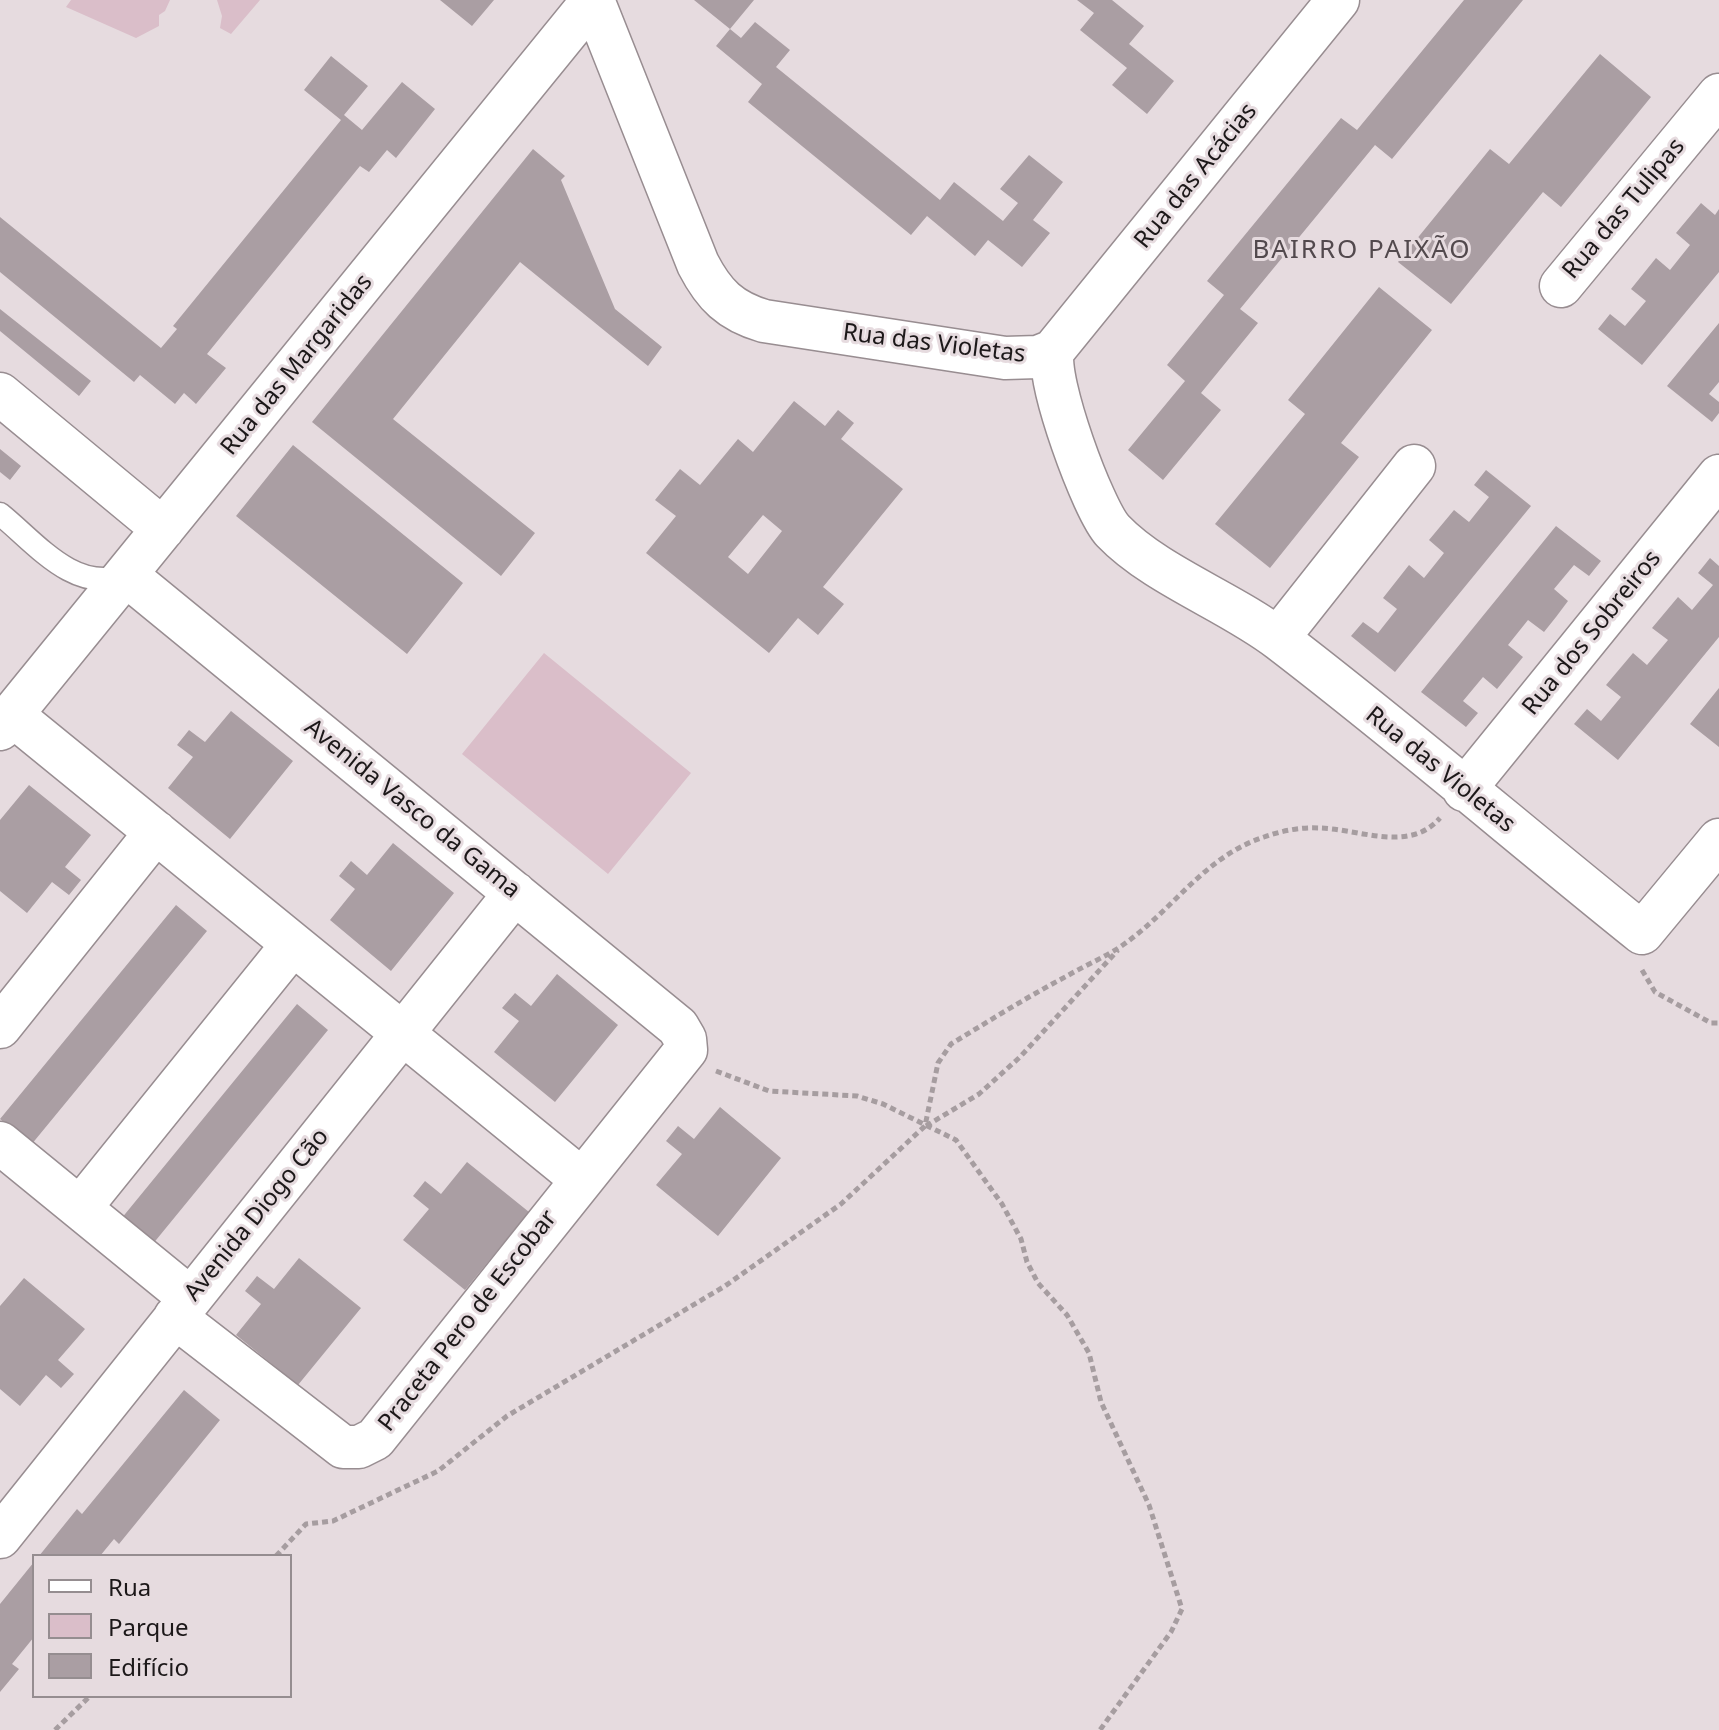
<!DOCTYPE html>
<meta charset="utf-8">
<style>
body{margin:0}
#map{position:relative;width:1719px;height:1730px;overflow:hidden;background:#e6dbdf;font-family:"Noto Sans",sans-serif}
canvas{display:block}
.legend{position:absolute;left:32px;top:1554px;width:260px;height:144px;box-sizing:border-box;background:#e6dbdf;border:2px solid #958d90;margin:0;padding:10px 14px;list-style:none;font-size:24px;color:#1c1819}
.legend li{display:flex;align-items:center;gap:16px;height:40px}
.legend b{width:40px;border:2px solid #958d90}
</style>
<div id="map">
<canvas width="1719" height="1730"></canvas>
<ul class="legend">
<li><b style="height:10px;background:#fff"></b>Rua</li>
<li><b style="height:22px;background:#dabec9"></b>Parque</li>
<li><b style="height:22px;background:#aa9ea3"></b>Edifício</li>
</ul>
</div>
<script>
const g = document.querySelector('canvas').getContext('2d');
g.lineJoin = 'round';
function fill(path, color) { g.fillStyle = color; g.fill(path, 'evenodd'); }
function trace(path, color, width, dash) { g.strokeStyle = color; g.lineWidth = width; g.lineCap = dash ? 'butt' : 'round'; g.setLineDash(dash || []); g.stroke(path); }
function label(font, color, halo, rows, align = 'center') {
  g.font = font + ' "Noto Sans",sans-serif'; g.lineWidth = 6; g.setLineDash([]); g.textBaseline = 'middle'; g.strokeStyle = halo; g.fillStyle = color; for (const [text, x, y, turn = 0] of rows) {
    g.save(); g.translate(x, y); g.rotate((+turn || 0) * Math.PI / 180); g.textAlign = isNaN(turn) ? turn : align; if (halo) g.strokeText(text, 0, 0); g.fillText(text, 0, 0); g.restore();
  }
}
const green = new Path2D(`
 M71 0H170L165 11 159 15V26L136 38 66 7Z
 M217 0H260L231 34 220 28 222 16Z
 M544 653 691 773 608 874 462 754Z`);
const building = new Path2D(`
 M440 0H494L472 26Z
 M694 0H754L730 29Z
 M1077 0H1112L1144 26 1129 44 1174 81 1147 114 1112 85 1127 68 1080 30 1094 13Z
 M1464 0H1523L1392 159 1375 145 1240 309 1258 323 1201 393 1221 410 1163 480 1128 450 1185 381 1167 365 1224 295 1207 281 1341 118 1357 130Z
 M755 22 790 50 776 67 940 200 954 182 1003 221 1018 203 1000 189 1029 155 1063 182 1033 220 1050 233 1022 267 988 240 975 256 927 216 911 235 748 102 762 84 716 46 730 29 741 38Z
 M1600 54 1651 97 1561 207 1543 192 1451 304 1398 262 1490 149 1509 164Z
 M331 56 368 86 344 115 362 130 402 82 435 109 396 158 387 150 369 172 360 166 237 317 207 354 226 368 196 404 184 393 175 404 140 375 134 382 0 272V217L161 348 177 329 173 326 341 120 304 90Z
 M533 149 565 176 561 180 615 309 662 347 648 366 520 262 393 419 535 533 501 576 312 422Z
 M1701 203 1715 215 1719 209V272L1642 365 1598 329 1610 314 1625 326 1646 301 1631 289 1656 258 1670 270 1690 245 1676 233Z
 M1379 287 1432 330 1341 443 1359 457 1270 568 1215 524 1305 414 1288 400Z
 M0 309 91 381 79 396 0 331Z
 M1719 323V382L1709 394 1719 402V413L1712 422 1667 386Z
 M794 401 825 426 838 410 854 423 841 439 903 489 823 587 844 604 818 635 798 618 769 653 646 553 676 516 655 500 680 469 700 485 738 439 753 452ZM763 515 782 531 748 574 728 557Z
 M293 445 463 583 407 654 236 516Z
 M0 449 21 466 10 480 0 472Z
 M1486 470 1531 506 1395 672 1351 636 1363 622 1378 633 1397 609 1383 598 1409 565 1424 578 1444 553 1429 540 1454 510 1469 522 1489 497 1474 485Z
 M1556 526 1601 561 1589 576 1574 565 1554 589 1568 601 1556 617 1544 632 1528 620 1508 645 1523 657 1497 689 1483 677 1463 701 1478 713 1466 727 1421 692Z
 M1710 558 1719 566V637L1618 760 1574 724 1587 709 1601 721 1621 697 1606 685 1633 653 1647 665 1668 640 1652 628 1678 597 1692 610 1713 585 1698 573Z
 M1719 688V747L1690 724Z
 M231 711 293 761 230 839 168 788 193 757 177 745 189 730 205 742Z
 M29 785 91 835 65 867 81 880 69 895 52 882 27 913 0 891V820Z
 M393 843 454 893 391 971 330 920 355 889 339 876 351 861 367 875Z
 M176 905 207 931 31 1145 0 1119Z
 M557 974 618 1025 555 1102 494 1052 519 1021 502 1008 515 993 531 1006Z
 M297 1004 328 1030 152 1245 121 1219Z
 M720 1107 781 1158 718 1236 656 1185 682 1154 666 1141 678 1126 694 1139Z
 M467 1162 529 1212 465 1290 403 1240 429 1209 413 1196 425 1181 441 1194Z
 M299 1258 361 1308 298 1385 236 1335 261 1304 245 1291 257 1276 274 1289Z
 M24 1278 85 1329 58 1360 74 1374 61 1388 46 1375 20 1406 0 1389V1306Z
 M184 1390 220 1420 119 1544 114 1539 100 1556H39L77 1509 82 1514Z
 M34 1562V1637L12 1664 19 1669 0 1692V1604Z`);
const path = new Path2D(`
 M1642 970 1655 992 1711 1023H1719
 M716 1071 769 1091 857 1096 883 1104 956 1140 1002 1204 1021 1239 1027 1262 1038 1283 1067 1315 1089 1353 1101 1402 1149 1505 1182 1609 1171 1632 1100 1730
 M926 1126 979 1094 1020 1057 1118 950
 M276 1556 306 1524 333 1521 438 1471 507 1416 725 1286 841 1204 925 1126 938 1063 951 1044C989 1021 1027 997 1067 976 1084 966 1103 958 1120 947 1172 912 1203 857 1264 837 1281 831 1300 827 1318 828 1357 828 1409 854 1440 818
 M55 1730 90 1696`);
const lane = new Path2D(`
 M0 514C36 543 73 592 123 576`);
const street = new Path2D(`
 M593 0 698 264C714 295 730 311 764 321L1005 358 1038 357 1053 351
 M1338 0 1053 351C1045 378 1093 510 1113 531 1155 575 1231 602 1280 640 1403 734 1521 836 1642 933L1719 840
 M1561 286 1719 95
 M0 394 163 529
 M126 575 678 1027 685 1039 686 1050 375 1439 359 1447H343L175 1317
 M1278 638 1414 466
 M12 715 580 1178
 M0 729 593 0
 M1464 790 1719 476
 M0 1027 156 832
 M0 1143 190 1298
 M80 1208 293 944
 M0 1537 515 893`);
const streetNames = [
 ["Rua das Acácias",1196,176,-51],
 ["Rua das Tulipas",1624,209,-50],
 ["Rua das Violetas",934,344,7],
 ["Rua das Margaridas",297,365,-51],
 ["Rua dos Sobreiros",1592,633,-51],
 ["Rua das Violetas",1440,770,39],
 ["Avenida Vasco da Gama",412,809,39],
 ["Avenida Diogo Cão",257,1215,-51],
 ["Praceta Pero de Escobar",468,1321,-52]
];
const neighbourhoodNames = [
 ["BAIRRO PAIXÃO",1362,251]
];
fill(green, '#dabec9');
fill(building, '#aa9ea3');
trace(lane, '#988d91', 25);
trace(street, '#988d91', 45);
trace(path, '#a69da0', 5, [6, 4]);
trace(lane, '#fff', 22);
trace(street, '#fff', 42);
label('24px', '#1c1819', '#e6dbdf', streetNames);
g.letterSpacing = '2px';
label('26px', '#52494d', '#e6dbdf', neighbourhoodNames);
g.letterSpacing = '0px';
</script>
